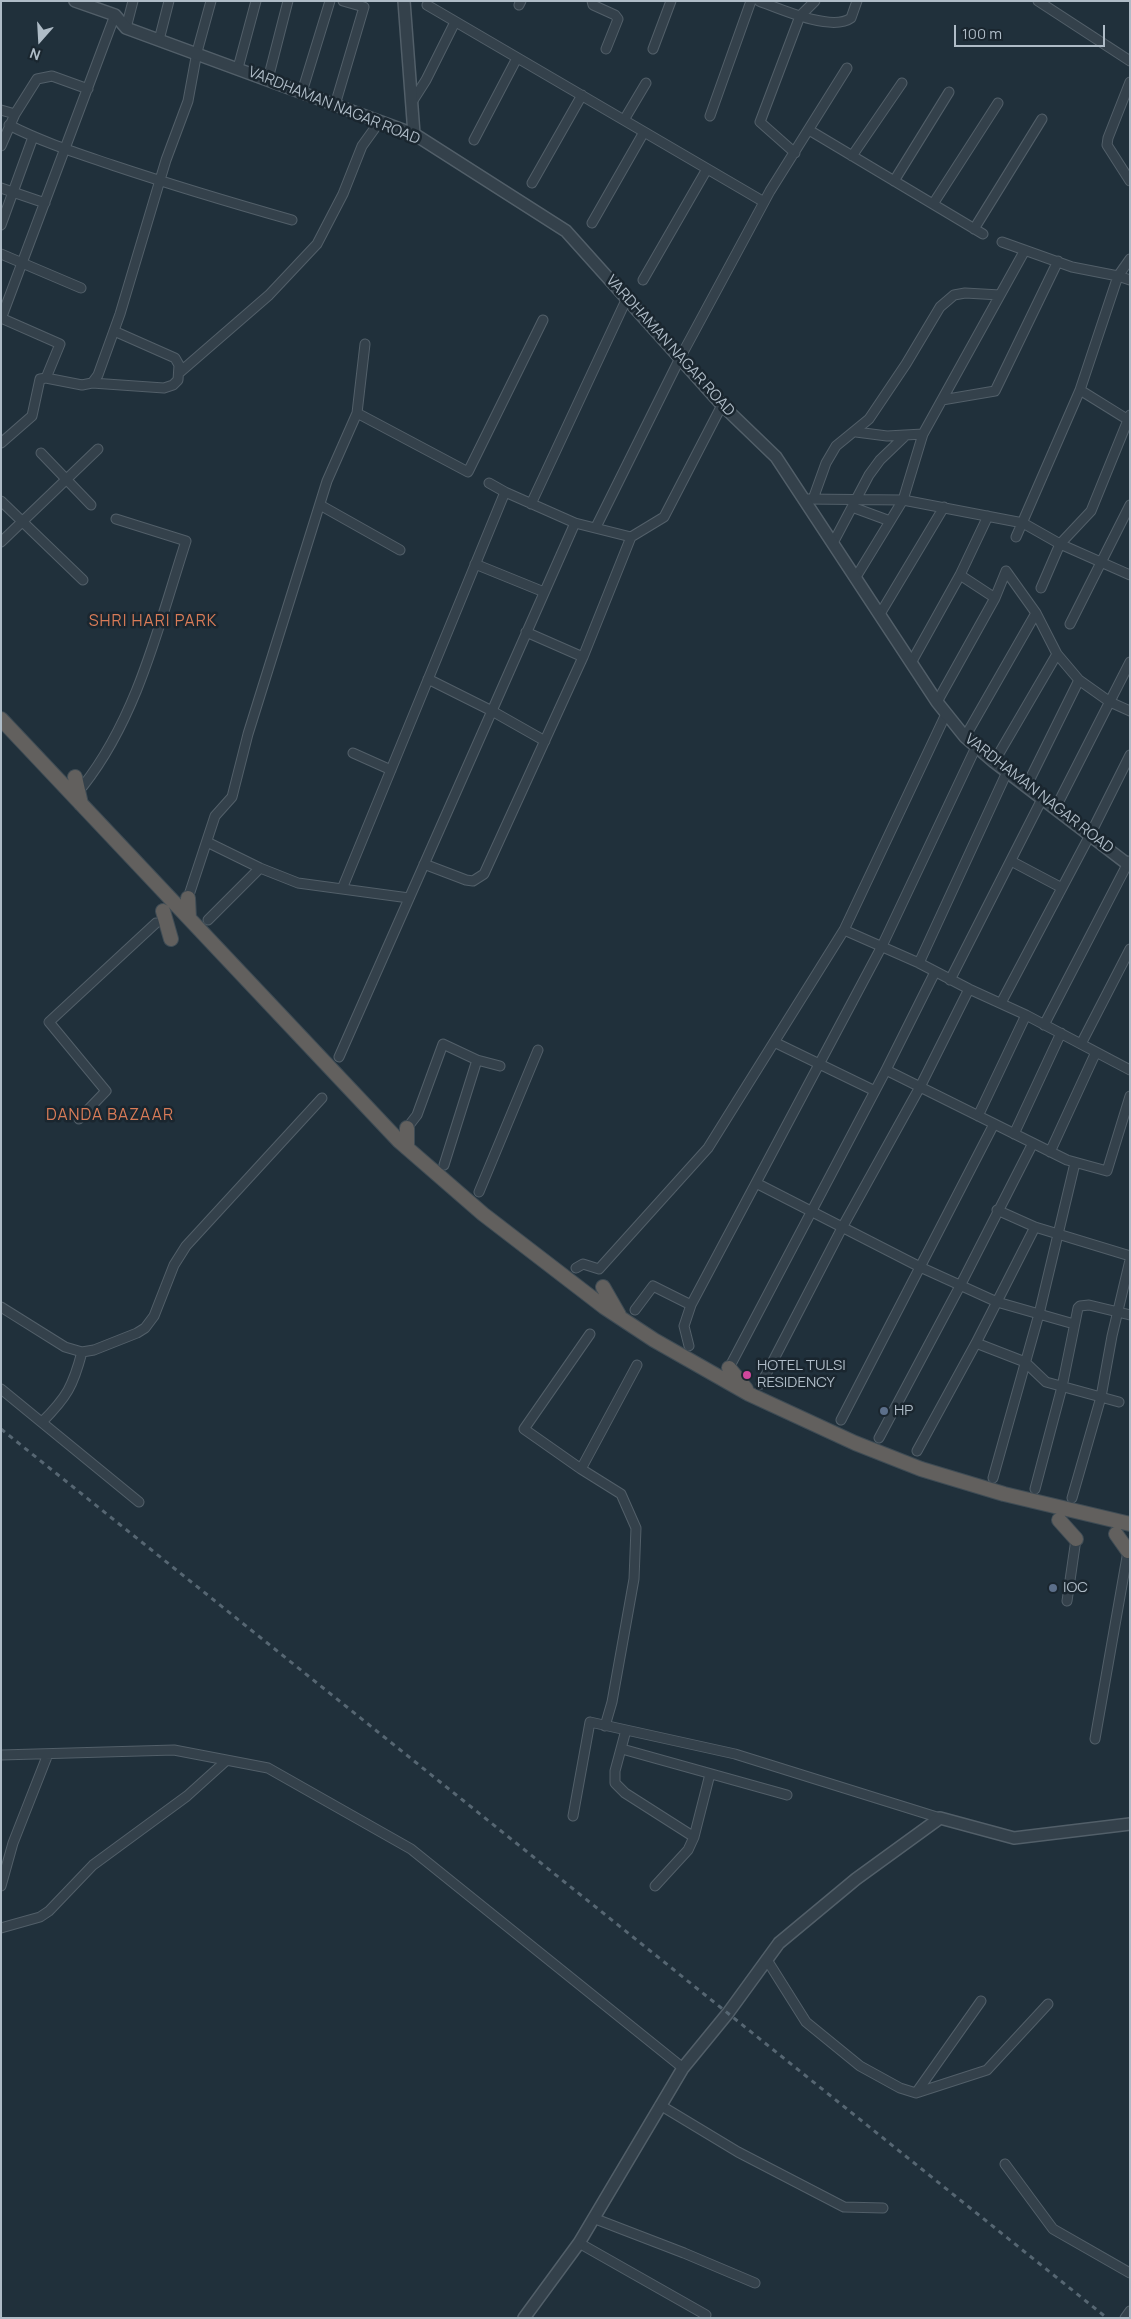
<!DOCTYPE html>
<style>
body{margin:0}
#map{position:relative;width:1131px;height:2319px;overflow:hidden;background:#20303b;font-family:Manrope,sans-serif}
canvas{display:block}
.frame{position:absolute;inset:0;border:2px solid #afbcc7;pointer-events:none}
.north{position:absolute;left:15px;top:15px;width:50px;height:50px;-webkit-text-stroke:4px #1a262f;paint-order:stroke;rotate:199deg;font-size:14px;font-weight:700;line-height:20px;text-align:center;color:#afbcc7}
.north::after{content:'';display:block;margin:auto;width:18px;height:22px;background:#afbcc7;clip-path:polygon(50% 0,100% 100%,50% 72%,0 100%)}
.scale{position:absolute;left:954px;top:25px;width:151px;height:22px;box-sizing:border-box;border:2px solid #afbcc7;border-top:0;padding-left:6px;font-size:15px;line-height:18px;white-space:nowrap;color:#afbcc7;-webkit-text-stroke:4px #1a262f;paint-order:stroke}
</style>
<div id="map">
<canvas width="1131" height="2319"></canvas>
<div class="frame"></div>
<div class="north">N</div>
<div class="scale">100 m</div>
</div>
<script>
const g = document.querySelector('canvas').getContext('2d');
g.lineJoin = 'round';
function trace(path, color, width, dash) { g.strokeStyle = color; g.lineWidth = width; g.lineCap = dash ? 'butt' : 'round'; g.setLineDash(dash || []); g.stroke(path); }
function label(font, color, halo, rows, align = 'center') {
  g.font = font + ' Manrope,sans-serif'; g.lineWidth = 5; g.setLineDash([]); g.textBaseline = 'middle'; g.strokeStyle = halo; g.fillStyle = color; for (const [text, x, y, turn = 0] of rows) {
    g.save(); g.translate(x, y); g.rotate((+turn || 0) * Math.PI / 180); g.textAlign = isNaN(turn) ? turn : align; if (halo) g.strokeText(text, 0, 0); g.fillText(text, 0, 0); g.restore();
  }
}
const minor = new Path2D(`
 M592 1 593 5 615 15 618 19 606 49
 M759 1C780 9 832 32 851 18L857 1
 M1038 1 1130 61
 M427 5 764 202
 M519 5 521 1
 M126 28 133 1
 M159 40 169 1
 M653 49 671 1
 M238 68 256 1
 M268 79 288 1
 M1130 82 1108 138 1107 145 1130 181
 M302 92 330 1
 M412 102 426 80 455 22
 M335 105 364 7 343 1
 M1 110 15 114
 M710 116 751 1
 M624 120 646 83
 M9 125C42 142 77 153 112 165 172 185 232 203 292 220
 M809 130 983 234
 M474 140 517 58
 M1 146 15 114 37 79 52 76 88 89
 M795 153 760 122 800 16 815 1
 M852 156 902 83
 M894 181 949 92
 M532 183 582 95
 M1 188 45 203
 M933 204 998 103
 M592 223 644 132
 M1 225 33 137
 M974 229 1042 119
 M1002 242 1072 267 1118 276 1130 280
 M1 254 81 288
 M643 280 707 169
 M1 318 60 344 46 378 40 379 32 416 1 443
 M1 319 115 15
 M179 373 269 295 317 244 343 194 362 146 380 121
 M46 378 82 385 92 383 98 375 120 314 166 160 188 101 197 52 211 1
 M92 383 164 388 173 385 178 380 179 365 175 358 114 331
 M1080 390 1130 421
 M942 400 995 391 1058 261
 M357 413 468 472 543 320
 M856 432 887 436 923 434
 M41 453 91 505
 M489 483 505 492 575 523 631 537
 M804 499 903 500 1023 523 1060 544 1130 575
 M813 499 826 463 836 446 869 419 906 364 940 307 954 295 965 293 1000 295
 M1 501 83 580
 M531 504 627 298
 M320 505 400 550
 M852 507 890 521
 M596 527 680 358 770 191 847 68
 M1016 537 1080 390 1118 276 1130 259
 M1 542 98 449
 M833 543 869 475 880 460 905 436
 M475 564 544 592
 M1006 571 1036 613 1057 654 1079 680 1110 702 1130 711
 M960 575 995 598
 M856 577 903 500 923 434 1025 250
 M1041 588 1060 544 1091 511 1130 415
 M880 614 944 507
 M1070 624 1130 505
 M526 632 583 657
 M911 663 960 575 988 516
 M428 679 492 711 545 741
 M937 702 995 598 1006 571
 M965 737 1036 613
 M353 753 391 770
 M994 762 1057 654
 M83 786C138 716 159 624 186 541L116 519
 M1026 787 1079 680
 M1055 809 1130 662
 M207 842 260 868 298 883 409 898
 M1011 861 1062 888
 M424 864 466 880 473 881 484 874 583 657 631 537 664 517 722 405
 M342 889 505 492
 M188 898 215 816 232 797 248 734 327 481 357 413 365 344
 M208 920 260 868
 M844 930 919 963 969 989 1026 1015 1130 1070
 M919 963 1007 772
 M950 980 1042 799
 M1001 1003 1090 835 1130 755
 M1044 1025 1129 861
 M774 1042 875 1091
 M1081 1044 1130 949
 M339 1057 575 523
 M886 1070 1067 1160 1107 1171 1130 1096
 M978 1116 1026 1015
 M79 1119 106 1091 49 1022 156 923
 M407 1128 417 1115 443 1044 477 1060 500 1066
 M1014 1134 1061 1033
 M1050 1152 1096 1052
 M444 1165 477 1060
 M756 1183 920 1267 997 1302 1074 1324
 M479 1192 538 1050
 M997 1210 1035 1227 1130 1256
 M576 1268 583 1264 599 1269 708 1148 844 930 946 714
 M1 1307 65 1347 82 1352 94 1350 137 1333 145 1328 154 1316 174 1265 186 1246 322 1098
 M635 1310 653 1286 691 1305
 M590 1334 524 1429 581 1469 621 1494 636 1528 634 1579 612 1702 605 1726
 M976 1343 1025 1362 1046 1382 1119 1402
 M689 1346 684 1326 691 1305 882 946 976 747
 M729 1368 886 1070 935 972
 M761 1384 843 1226 920 1087 969 989
 M1 1389 139 1502
 M841 1420 994 1124
 M42 1422C67 1397 73 1386 82 1352
 M879 1438 960 1286 1033 1143
 M917 1451 976 1343 1035 1227
 M581 1469 637 1365
 M993 1478 1039 1314 1075 1163
 M1035 1489 1062 1387 1078 1308 1080 1306 1089 1305 1130 1315
 M1072 1498 1101 1397 1112 1336 1130 1260
 M1067 1601 1076 1539
 M626 1730 615 1771V1783L625 1793 694 1837
 M1095 1739 1128 1551
 M622 1749 787 1795
 M1 1755 174 1750 268 1768 411 1849 683 2068
 M573 1816 590 1722 735 1754 940 1818
 M1 1886 13 1843 48 1754
 M655 1886 688 1850 694 1837 710 1774
 M1 1928 40 1917 49 1911 93 1865 187 1796 227 1760
 M767 1960 806 2022 860 2066 900 2088 916 2093 987 2070 1048 2004
 M916 2093 981 2001
 M660 2105 738 2152 844 2207 883 2208
 M1005 2164 1053 2229 1130 2273
 M593 2218 684 2253 755 2283
 M579 2243 706 2315
 M1125 2318 1130 2311`);
const tertiary = new Path2D(`
 M75 1 115 15 126 28 414 134 566 231 722 405 776 457 937 702 965 737 994 762 1130 866
 M404 1 414 134
 M524 2318 579 2243 683 2068 728 2013 779 1943 856 1879 940 1818 1014 1838 1130 1824`);
const trunk = new Path2D(`
 M1 719 399 1141 483 1214 604 1307 654 1340 749 1394 855 1443 921 1469 1004 1494 1130 1524
 M75 777 81 804
 M188 898 189 918
 M163 911 171 939
 M407 1148V1128
 M603 1287 619 1315
 M729 1368 746 1389
 M1059 1520 1076 1539
 M1116 1534 1128 1551`);
const rail = new Path2D(`
 M1 1429 1107 2318`);
const markers = [
 [747,1375,5,"#d1479c"],
 [884,1411,5,"#5c6f8a"],
 [1053,1588,5,"#5c6f8a"]
];
const streetNames = [
 ["VARDHAMAN NAGAR ROAD",334,106,22],
 ["VARDHAMAN NAGAR ROAD",670,346,48],
 ["VARDHAMAN NAGAR ROAD",1039,794,38]
];
const poiNames = [
 ["HOTEL TULSI",757,1366],
 ["RESIDENCY",757,1383],
 ["HP",894,1411],
 ["IOC",1063,1588]
];
const neighbourhoodNames = [
 ["SHRI HARI PARK",153,622],
 ["DANDA BAZAAR",110,1116]
];
trace(minor, '#525f69', 11);
trace(tertiary, '#525f69', 14);
trace(trunk, '#3f4c55', 16);
trace(minor, '#34414b', 9);
trace(tertiary, '#34414b', 11);
trace(trunk, '#62605e', 14);
trace(rail, '#566672', 3, [5, 5]);
for (const [x, y, r, color] of markers) { const dot = new Path2D(); dot.arc(x, y, r, 0, 2 * Math.PI); g.fillStyle = color; g.fill(dot); trace(dot, '#1a262f', 2); }
label('15px', '#afbcc7', '#1a262f', streetNames);
label('15px', '#afbcc7', '#1a262f', poiNames, 'left');
g.letterSpacing = '1px';
label('16px', '#d97c58', '#1a262f', neighbourhoodNames);
g.letterSpacing = '0px';
</script>
